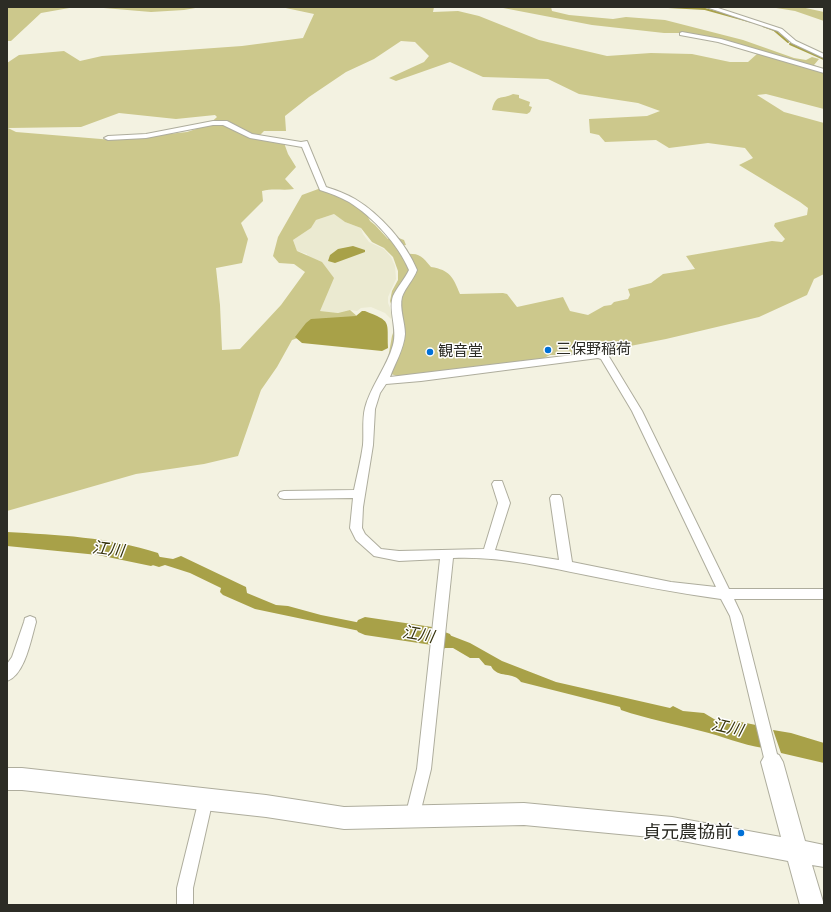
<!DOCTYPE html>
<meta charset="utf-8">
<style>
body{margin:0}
#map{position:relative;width:831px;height:912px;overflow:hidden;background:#f3f2e1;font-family:"PT Sans Narrow",sans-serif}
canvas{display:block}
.frame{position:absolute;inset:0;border:8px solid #2c2c25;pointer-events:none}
</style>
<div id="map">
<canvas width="831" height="912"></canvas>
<div class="frame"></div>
</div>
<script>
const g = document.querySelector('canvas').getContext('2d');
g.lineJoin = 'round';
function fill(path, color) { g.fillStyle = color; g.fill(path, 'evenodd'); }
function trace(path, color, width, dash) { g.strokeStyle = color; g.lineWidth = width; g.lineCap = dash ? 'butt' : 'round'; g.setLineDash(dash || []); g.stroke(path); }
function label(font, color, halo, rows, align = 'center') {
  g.font = font + ' "PT Sans Narrow","Noto Sans JP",sans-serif'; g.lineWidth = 3; g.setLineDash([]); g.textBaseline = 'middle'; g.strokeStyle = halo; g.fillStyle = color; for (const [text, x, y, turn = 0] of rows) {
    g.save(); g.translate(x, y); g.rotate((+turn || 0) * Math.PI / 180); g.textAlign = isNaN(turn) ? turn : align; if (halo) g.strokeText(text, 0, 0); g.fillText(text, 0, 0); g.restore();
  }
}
const built = new Path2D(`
 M334 214 345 222 361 228 363 234 369 242 384 249 391 257 395 266 396 279 388 297V303L393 315 391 319 385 313 371 307 361 308 357 311 350 310 338 313 319 311 307 254 297 251 293 240 311 228 316 220Z`);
const green = new Path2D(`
 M7 7H75L41 13 11 41H7Z
 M92 7H201L184 10 151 12Z
 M281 7H434L433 12 458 11 479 16 539 40 607 56 651 53 692 54 730 62H748L757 54 690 33H664L592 25 498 7H551L552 11 569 15 613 19 626 17 665 20 743 40 794 58 806 60 812 57 819 59 814 65 824 69V109L766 94 757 95 784 112 824 123V274L814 279 807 295 759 317 666 339 584 355H550L536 362 397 376 391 374 387 364 392 336 397 321 390 301 392 291 398 280V271L393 257 384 248 372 242 361 228 345 222 334 214 316 220 311 228 293 240 297 251 322 262 334 278 320 311 338 313 350 310 358 317 292 340 277 367 261 390 238 456 204 464 136 474 7 511V63L19 55 64 51 80 61 102 56 242 46 303 38 314 14ZM401 41 415 42 429 56 424 62 389 78 396 81 450 62 483 77 548 79 579 94 638 103 660 111 647 116 589 119 590 133 599 135 605 142 656 140 669 148 708 143 745 148 753 158 739 165 800 202 808 208 807 215 775 223 774 226 785 239 782 242 772 241 686 256 695 269 663 274 651 283 628 289 630 295 628 299 614 302 611 305 604 306 588 315 570 311 563 297 517 307 507 294 503 293 460 294C453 277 450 270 431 267 421 255 419 253 403 254L395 247 406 245 404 240 396 237 388 239 375 225 370 221 366 213 353 198 321 188 302 195 278 237 273 256 279 263 294 264 305 272 281 305 240 349 222 350 220 305 216 268 242 263 248 239 241 223 263 201 262 191C274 188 283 191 294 189L285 179 296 167 288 154 283 140 259 136 264 131H286L285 116 309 97 346 72 374 59ZM119 113 176 119 215 115 217 117 208 125 187 132 113 140 16 132 8 128 81 127Z
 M770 7H801L824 12V21L795 11Z
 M513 94 519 95V98L530 102 529 106 532 107 530 112 527 114 492 110C496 93 501 100 513 94Z`);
const water = new Path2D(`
 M353 246 365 250V252L335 263 328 261 330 255 338 249Z
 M362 311H365C392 322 387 320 388 348L382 351 302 343 295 337 306 323 311 319 356 316Z
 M129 552 173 559 181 556 246 587 247 593 276 605 288 606 321 615 386 628 388 630 384 635 374 634 255 609 223 595 220 592 221 588 190 573 165 565 159 567 133 559 134 556Z
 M444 633 470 643 502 661 556 682 670 708 673 706 683 711 704 713 719 722 731 720 756 725 763 748C742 745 722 736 701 731 675 724 647 719 621 710L620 707 521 682C514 671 497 679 491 666L485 665 479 658H470L453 648H443Z
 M773 730 791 733 824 743V763L781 753Z`);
const stream = new Path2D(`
 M668 7 705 9 752 22
 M763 26 774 30 788 42
 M790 44 824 59`);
const river = new Path2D(`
 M7 532C57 535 110 537 158 553L160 558 158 563 151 566 98 555 7 546Z
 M365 617 432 627 450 634 453 640 450 646 443 649 432 645 365 635 358 632 355 626 358 620Z`);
const street = new Path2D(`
 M706 7H715L782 29 796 41 824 54V58L792 43 778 31Z
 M682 32 721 39 824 69V73L718 42 680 35V33Z
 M213 121H227L252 134 301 142 307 141 326 187C336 190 346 194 355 199 380 214 406 243 417 270 414 279 405 288 402 297 399 308 405 322 405 334 404 349 395 363 390 377L598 352 608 355 642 411 729 589H824V599H734L742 616 779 762 777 767 772 769 767 767 765 762 730 616 721 599C676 593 631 584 586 575 542 566 497 556 453 558L431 769 418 822 413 825 408 822 405 817 417 769 440 559 399 561 374 556 356 540 350 528 353 498 284 499 280 498 278 495 280 492 284 491 354 490C357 475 361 460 363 445 364 433 362 420 365 408 370 387 387 367 393 345 398 329 388 311 393 296 397 287 405 279 409 270 398 244 373 217 349 202 340 197 330 193 320 190L302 147 250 138 223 125H213L146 138 108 140 104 138 108 136 146 134ZM598 358 601 359 632 411 716 587 671 582 572 562 562 498 560 495H552L550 498 559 560 495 550 510 503 502 481H494L492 484 498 503 484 549 399 551 381 549 365 534 362 528 363 507 373 445 375 409 380 393 386 384 421 381Z
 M30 616 35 618 36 622C31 639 25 675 7 681V664L12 657 24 622 25 618Z
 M206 792 211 794 213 799 193 888V905H177V888L199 799 201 794Z`);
const secondary = new Path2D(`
 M772 752 779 755 783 762 805 841 824 845V867L812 865 824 905H800L788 861 672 839 524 825 344 829 266 817 22 790H7V768H22L266 795 344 807 524 803 672 817 781 837 761 762 765 755Z`);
const markers = [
 [548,350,4,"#0070d7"],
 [430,352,4,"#0070d7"],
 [741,833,4,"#0070d7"]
];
const poiNames = [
 ["三保野稲荷",556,350],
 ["観音堂",438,352]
];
const waterNames = [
 ["江川",108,550,7],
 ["江川",418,635,10],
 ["江川",727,728,13]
];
const nearPoinames = [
 ["貞元農協前",733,833]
];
fill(built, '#ebead1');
fill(green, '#ccc88c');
fill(water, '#a8a148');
trace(stream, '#a8a148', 2);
fill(river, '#a8a148');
trace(street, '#aead9d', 2);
trace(secondary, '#aead9d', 2);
fill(street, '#fff');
fill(secondary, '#fff');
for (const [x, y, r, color] of markers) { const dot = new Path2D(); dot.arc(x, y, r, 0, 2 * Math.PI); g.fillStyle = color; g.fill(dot); trace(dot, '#fff', 1.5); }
label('15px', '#2c2c25', '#fff', poiNames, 'left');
label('italic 16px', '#35320b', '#fff', waterNames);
label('18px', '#2c2c25', '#fff', nearPoinames, 'right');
</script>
